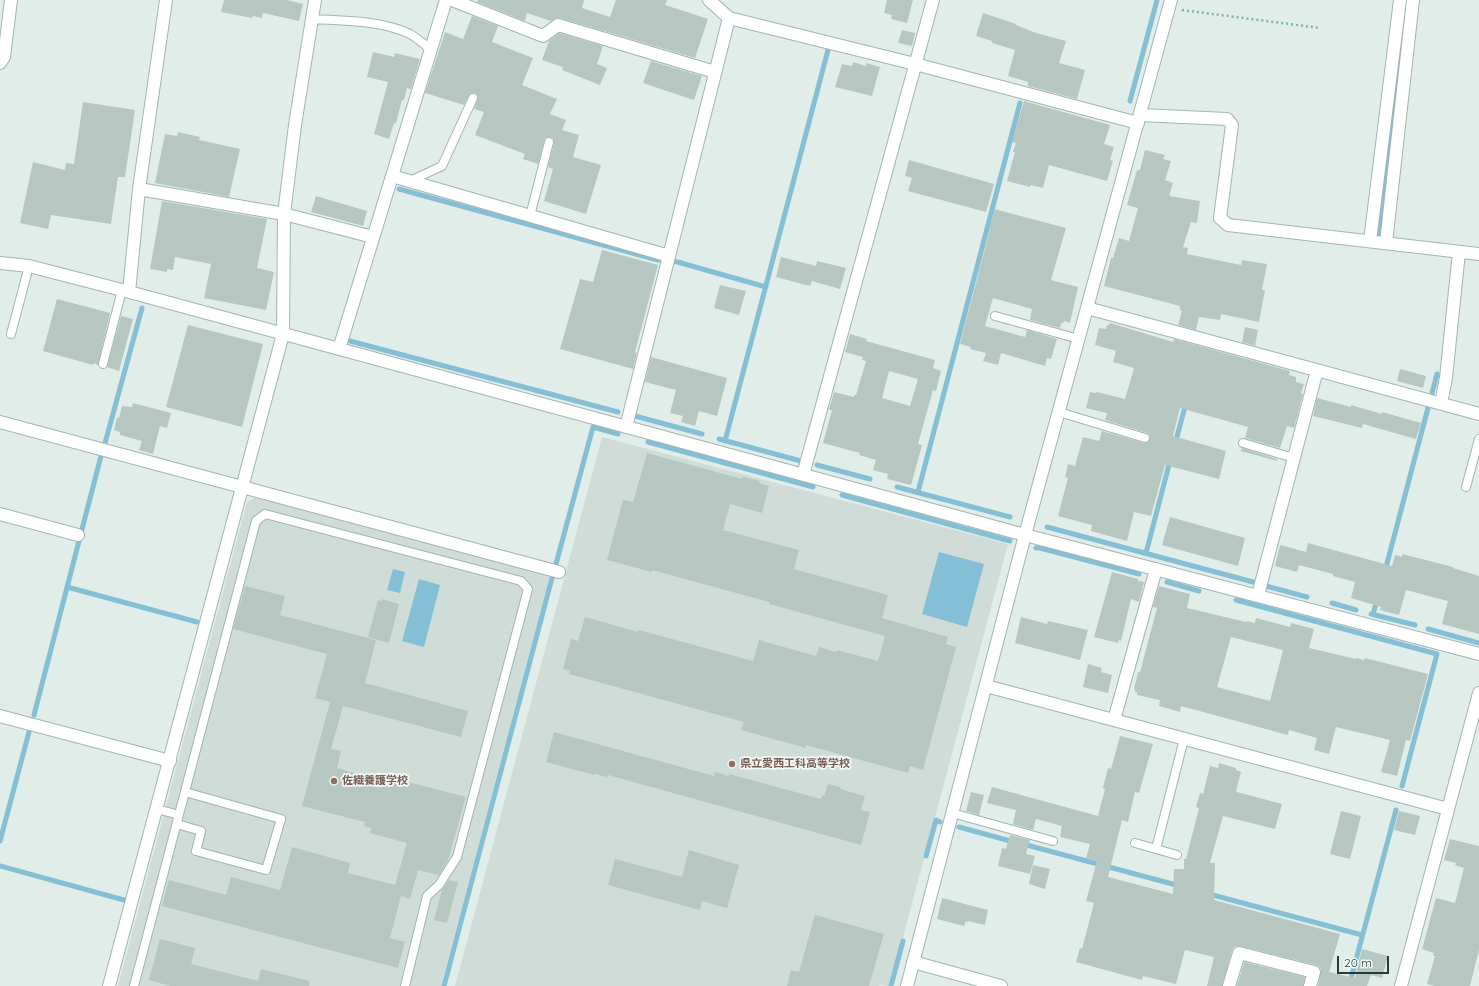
<!DOCTYPE html>
<meta charset="utf-8">
<style>
body{margin:0}
#map{position:relative;width:1479px;height:986px;overflow:hidden;background:#e1ede9;font-family:Quicksand,sans-serif}
canvas{display:block}
.scale{position:absolute;left:1337px;top:956px;width:52px;height:18px;box-sizing:border-box;border:2px solid #203e3a;border-top:0;padding-left:5px;font-size:12px;line-height:14px;white-space:nowrap;color:#203e3a;-webkit-text-stroke:3px #f2f9f6;paint-order:stroke}
</style>
<div id="map">
<canvas width="1479" height="986"></canvas>
<div class="scale">20 m</div>
</div>
<script>
const g = document.querySelector('canvas').getContext('2d');
g.lineJoin = 'round';
function fill(path, color) { g.fillStyle = color; g.fill(path, 'evenodd'); }
function trace(path, color, width, dash) { g.strokeStyle = color; g.lineWidth = width; g.lineCap = dash ? 'butt' : 'round'; g.setLineDash(dash || []); g.stroke(path); }
function label(font, color, halo, rows, align = 'center') {
  g.font = font + ' Quicksand,"Noto Sans JP",sans-serif'; g.lineWidth = 3.5; g.setLineDash([]); g.textBaseline = 'middle'; g.strokeStyle = halo; g.fillStyle = color; for (const [text, x, y, turn = 0] of rows) {
    g.save(); g.translate(x, y); g.rotate((+turn || 0) * Math.PI / 180); g.textAlign = isNaN(turn) ? turn : align; if (halo) g.strokeText(text, 0, 0); g.fillText(text, 0, 0); g.restore();
  }
}
const built = new Path2D(`
 M602 437 1008 544 890 986 880 985 879 986H455Z
 M256 497 550 575 441 986H118L247 502Z`);
const water = new Path2D(`
 M939 552 984 564 967 627 922 614Z
 M393 569 405 572 400 593 387 590Z
 M419 579 440 585 424 647 402 641Z`);
const stream = new Path2D(`
 M1130 101 1157 0
 M399 189 658 260
 M1378 235 1407 0
 M674 261 766 287
 M350 341 618 412
 M1432 393 1437 374
 M635 416 702 434
 M719 439 801 461
 M725 441 828 50
 M648 442 813 487
 M105 443 142 308
 M1175 444 1186 403
 M817 465 870 479
 M897 487 1010 517
 M918 492 1020 103
 M842 495 1010 541
 M1047 527 1253 582
 M1036 548H1040L1139 574
 M1146 553 1170 461
 M556 564 593 427 618 434
 M1385 571 1428 408
 M1167 582 1199 591
 M1266 586 1307 597
 M67 587 197 622
 M1236 600 1437 654 1402 786
 M1332 603 1356 610
 M1371 614 1415 625
 M1373 614 1377 600
 M1428 629 1479 643
 M34 715 101 456
 M959 827 1014 842
 M0 841 29 732
 M1023 844 1180 886
 M926 856 936 820 940 822
 M0 866 124 900
 M1209 894 1362 935
 M444 986 552 578
 M891 986 903 941
 M1349 986 1396 810`);
const building = new Path2D(`
 M224 0H287L303 4 299 21 263 13 262 18 253 16 252 18 221 12Z
 M478 0H584L582 8 610 17 616 0H667L665 5 708 19 695 58 560 18H556L551 21 527 13 525 21 477 2Z
 M887 0H913L907 23 891 19 892 15 884 13Z
 M983 13 1016 24V25L1036 33 1066 41 1059 63 1085 70 1077 99 1028 86V82L1008 76 1015 50 992 43V41L976 36Z
 M472 16 498 26 492 42 533 58 522 85 557 99 550 114 566 120 562 130 579 135 573 157 601 165 586 214 544 201 553 169 548 167 554 143 553 138 548 137 545 138 538 164 523 159 525 154 475 135 484 112 474 109 478 98 476 93 470 94 464 105 425 93 445 32 463 39Z
 M902 30 915 33 912 46 898 43Z
 M559 33 603 46 597 64 607 68 600 85 562 70 563 67 542 60 549 41Z
 M373 52 394 57 395 53 420 59 411 89 407 88 404 100H402L396 123H394L389 139 374 134 388 82 367 77Z
 M651 61 702 76 694 100 643 83Z
 M853 62 866 66V63L880 67 872 96 835 87 842 64 852 66Z
 M1024 101 1110 125 1104 144 1114 147 1110 160 1113 161 1107 181 1049 165 1043 188 1031 185 1030 187 1007 181 1015 152H1013L1016 143 1012 142Z
 M83 102 135 110 125 177H118L111 224 51 215 48 229 20 223 33 162 65 170 66 163 74 164Z
 M178 132 200 137 199 140 240 149 229 197 155 183 165 134 177 136Z
 M1145 150 1165 155 1163 159 1171 161 1165 180 1173 183 1169 196 1200 201 1197 223 1191 222 1183 247 1188 248 1187 254 1241 265 1242 260 1267 264 1262 290H1265L1259 322 1221 314 1220 320 1199 317 1196 330 1178 325 1182 311 1180 310V306L1104 286 1111 258H1113L1119 238 1129 241 1138 208 1127 205 1137 170H1140Z
 M909 160 994 184 986 212 908 191 912 178 905 176Z
 M316 196 367 211 363 226 311 212Z
 M162 201 267 219 257 268 274 272 266 310 204 298 211 264 175 257 173 270 167 269V272L150 269Z
 M994 209 1066 228 1051 280 1078 287 1070 323 1064 321 1063 323H1061L1060 328 1030 320 1032 309 993 298 985 326 1025 337 1027 330 1057 339 1051 359 1047 358 1045 366 1001 353 998 365 983 361 986 353 970 349 971 347 960 344 990 229H989Z
 M602 250 658 265 635 352 637 353 633 369 560 349 580 279 593 282Z
 M781 257 816 266 817 261 846 268 840 289 812 281 810 286 776 277Z
 M720 285 746 291 739 315 714 308Z
 M57 299 110 313 98 365 94 363 93 365 43 351Z
 M121 316 133 319 119 371 107 367Z
 M1110 323 1173 342 1174 339 1290 371 1289 375 1296 377V382L1304 384 1301 393 1303 394 1294 428 1287 426 1280 448 1245 438 1248 427 1180 408 1173 436 1226 451 1219 479 1165 465 1151 516 1134 512 1127 541 1091 531 1092 525 1058 516 1068 478 1065 477 1068 464 1075 466 1083 437 1099 441 1102 431 1144 443 1148 442 1150 439 1149 435 1147 433 1105 420 1107 413 1086 408 1090 392 1096 393 1097 392 1125 399 1134 368 1113 362 1116 351 1095 345 1099 328 1106 329 1107 325H1109Z
 M188 325 263 344 242 427 166 407Z
 M1245 327 1258 330 1255 346 1242 342Z
 M850 334 867 339 866 341 935 360 933 368 941 371 936 391 933 390 918 444 922 445 911 485 887 479 888 474 873 470 876 460 859 455 860 453 823 443 832 410H829L834 392 854 397V395H856L866 361 862 360 863 357 845 352ZM889 371 918 379 910 406 882 398Z
 M651 357 727 378 717 416 699 411 695 426 681 422 683 416 670 413 676 390 645 382Z
 M1400 369 1426 376 1423 388 1397 381Z
 M1317 398 1351 407V405L1382 414V412L1421 423 1416 439 1363 424 1362 428 1313 416Z
 M133 403 171 413 167 428 160 426 153 454 139 450 142 441 120 435V432L114 430 117 417 119 418 122 406 132 407Z
 M1242 448 1277 459V461L1241 451Z
 M647 453 742 479 743 477 760 481 759 483 769 486 762 513 730 504 723 530 799 550 794 569 888 595 882 618 948 637 946 644 956 647 923 770 910 766 908 773 806 745V748L741 730 744 722 569 674 570 671 563 669 571 639 578 641 585 617 638 632 639 630 753 661 759 640 816 656 819 647 836 652 837 650 878 661 885 636 769 604V602L652 570V572L607 560 623 500 633 502Z
 M1170 517 1245 538 1238 566 1162 545Z
 M1308 543 1392 566 1395 555 1402 557V554L1453 567V568L1479 576V634L1442 624 1448 601 1406 590 1399 615 1380 610 1381 607 1351 598 1355 582 1333 576V574L1299 565 1297 572 1275 566 1280 545 1306 552Z
 M1112 572 1138 579V581L1144 582 1139 602 1131 599 1121 641 1119 640 1118 643 1094 637Z
 M245 586 285 596 280 615 376 640 365 683 468 711 461 737 343 706 331 749 341 751 337 768 376 779 377 776 385 778V776L466 797 448 860 439 875 418 870 410 899 401 896 390 938 405 942 398 968 162 906 169 880 226 895 231 877 280 890 292 847 350 863 348 873 395 885 407 843 370 833 371 828 364 826 365 822 302 806 330 702 315 698 327 654 233 629Z
 M1159 586 1190 594 1187 608 1246 622V621L1255 623 1256 618 1290 627 1291 623 1314 629 1309 648 1356 659V658L1364 660 1365 658 1428 674 1410 741 1406 740 1397 776 1381 772 1390 740 1336 727 1329 754 1314 750 1317 738 1289 730 1288 735 1181 706 1180 712 1159 706 1160 700 1137 695V692H1135V689H1134L1138 672H1140L1157 608 1153 607ZM1231 637 1283 650 1270 701 1217 687Z
 M382 599 399 604 389 643 368 637 378 600 382 601Z
 M1021 617 1047 624 1048 621 1088 630 1080 660 1015 643Z
 M1088 664 1102 668 1101 672 1112 675 1108 693 1083 687Z
 M554 732 714 776 715 772 729 776V774L821 799 822 795 824 796 828 784 841 787 840 789 865 796 861 810 870 812 861 845 608 775 607 777 595 774 594 775 546 762Z
 M1120 736 1153 744 1139 793 1135 792 1128 822 1122 820 1108 877 1173 894 1174 869H1184V859H1186L1199 808 1196 807 1200 793 1203 794 1210 766 1218 768 1219 763 1236 768V770L1241 772 1236 791 1237 792 1282 804 1275 829 1223 816 1210 863H1215L1214 900 1340 934 1329 972 1355 978 1362 949 1388 956 1382 978 1371 975 1367 986H1318L1321 970 1320 967 1316 965 1240 946 1234 947 1232 951 1222 986H1207L1214 957 1185 950 1176 984 1143 976 1142 980 1076 962 1080 948 1082 949 1094 903 1086 901 1097 861 1086 858 1090 844 1060 837 1062 826 1036 819 1033 830 1013 824 1016 810 987 803 992 787 1098 816 1105 789 1103 788 1108 768 1111 769Z
 M971 792 984 795 979 815 966 811Z
 M1341 811 1361 816 1350 859 1330 854Z
 M1399 811 1420 816 1415 835 1394 830Z
 M1010 835 1030 840 1026 854 1035 856 1030 874 998 866 1002 848 1006 849Z
 M1450 839 1479 846V950L1470 986H1435L1427 984 1435 956H1433L1434 953 1422 949 1436 898 1455 903 1464 868 1455 865 1456 863 1444 860Z
 M689 850 739 865 727 908 702 901 700 910 608 885 615 859 682 877Z
 M1033 865 1050 869 1045 889 1029 884Z
 M449 880 458 882 447 923 434 920 442 890Z
 M942 898 988 910 985 925 968 921V922L966 921 964 926 937 919Z
 M815 915 884 934 869 986H787L791 970 799 972Z
 M160 939 195 948 191 964 258 981 261 969 310 981 309 986H170L149 980Z
 M1244 962 1305 977 1303 986H1237Z`);
const path = new Path2D(`
 M1182 10 1320 28`);
const service = new Path2D(`
 M312 19C344 21 380 20 410 34 417 38 424 44 430 49
 M410 181 442 166 473 98
 M530 216 549 142
 M995 316 1079 339
 M11 334 29 266
 M103 364 122 290
 M1059 412 1145 438
 M1243 443 1294 458
 M1466 487 1479 439
 M157 809 179 815
 M952 813 1053 841
 M177 824 201 831 196 851 266 870 281 819 185 792
 M1135 843 1177 855
 M1156 849 1184 739
 M134 986 256 521 265 514 521 581 528 589 457 857 439 885 427 896 405 986`);
const minor = new Path2D(`
 M452 0 543 36 558 25 715 72
 M709 0 729 18 915 64 1138 123
 M0 63 4 57 11 0
 M1140 115 1227 119 1232 125 1220 218 1228 225 1479 254
 M392 176 669 256
 M139 189 284 214 373 237
 M1370 241 1400 0
 M1386 243 1413 0
 M0 263 29 266 122 290 1025 535 1479 654
 M129 292 139 189 166 0
 M1087 308 1479 414
 M339 349 446 0
 M1441 403 1446 378 1459 252
 M0 422 559 572
 M626 427 729 18
 M803 475 933 0
 M0 514 78 535
 M1258 595 1317 370
 M986 686 1448 809
 M0 716 170 761
 M1114 720 1156 569
 M913 962 1001 986
 M109 986 283 334 284 214 295 125 315 0
 M907 986 1025 535 1171 0
 M1229 986 1239 953 1314 972 1310 986
 M1401 986 1479 693`);
const markers = [
 [732,764,4,"#8d6e63"],
 [334,781,4,"#8d6e63"]
];
const educationNames = [
 ["県立愛西工科高等学校",740,764],
 ["佐織養護学校",342,781]
];
fill(built, '#cfdcd8');
fill(water, '#85bfd6');
trace(stream, '#85bfd6', 5);
fill(building, '#b6c7c2');
trace(service, '#a3b5b1', 10);
trace(minor, '#a3b5b1', 14);
trace(path, '#7fb2a9', 2.5, [2, 3]);
trace(service, '#fff', 8);
trace(minor, '#fff', 12);
for (const [x, y, r, color] of markers) { const dot = new Path2D(); dot.arc(x, y, r, 0, 2 * Math.PI); g.fillStyle = color; g.fill(dot); trace(dot, '#f2f9f6', 1.5); }
label('bold 11px', '#785e54', '#f2f9f6', educationNames, 'left');
</script>
